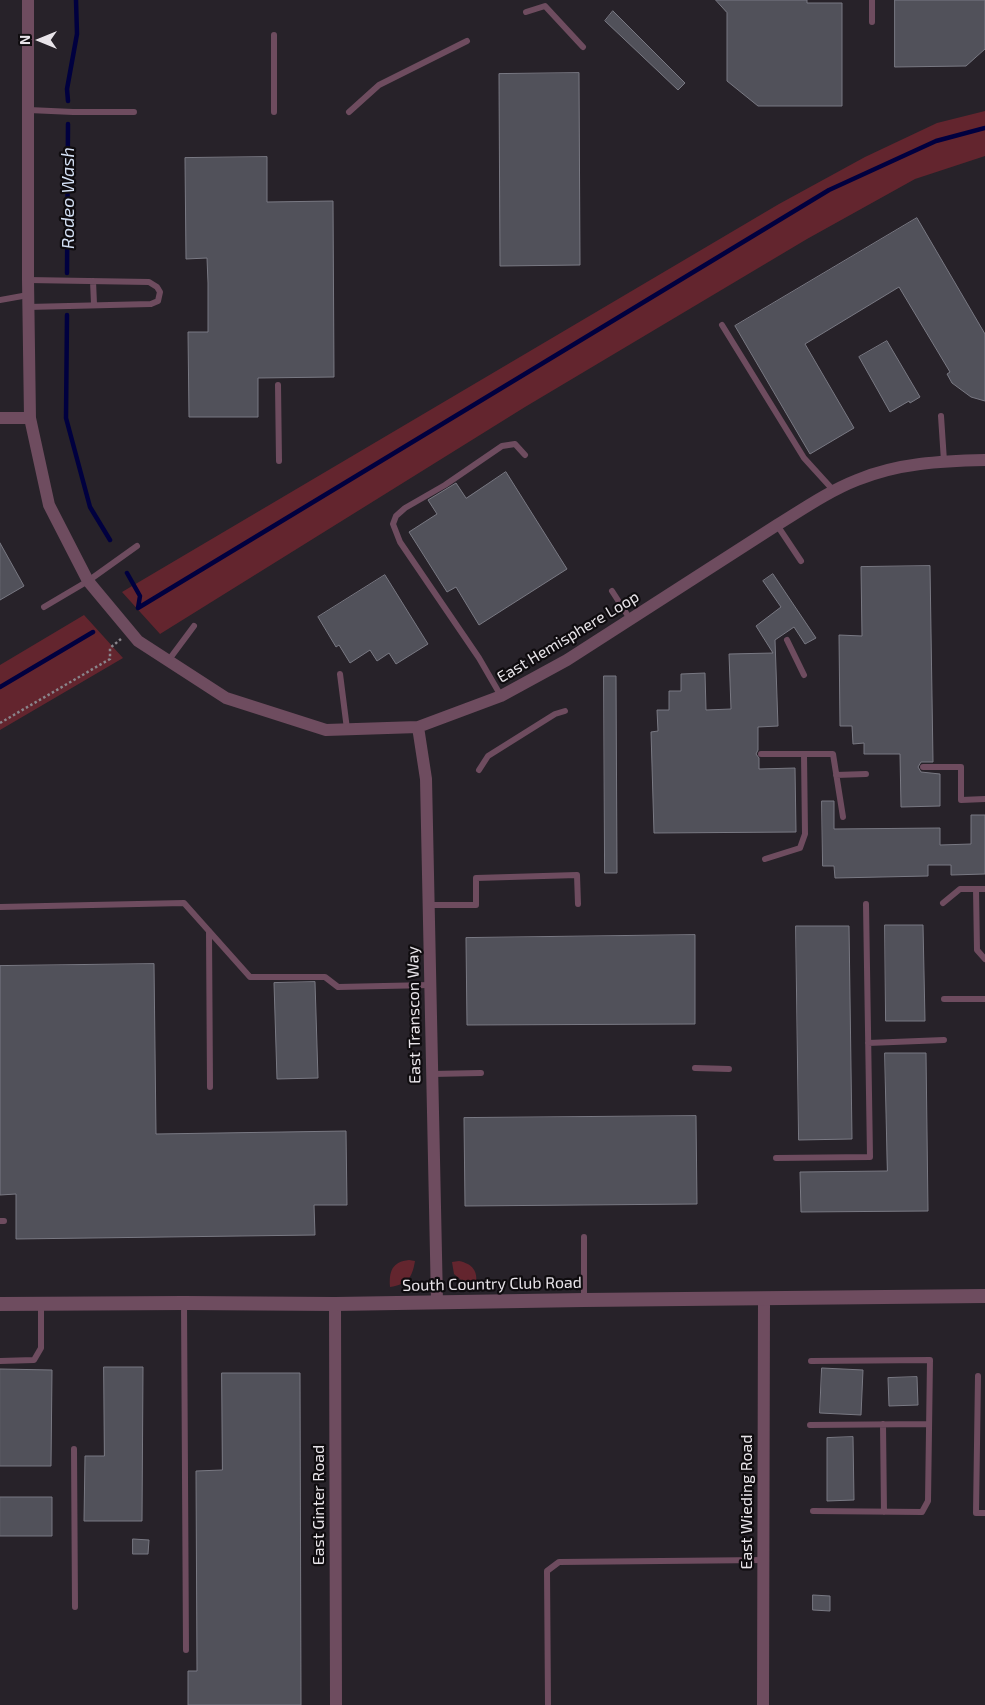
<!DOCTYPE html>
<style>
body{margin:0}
#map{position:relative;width:985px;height:1705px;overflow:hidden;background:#272229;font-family:"Exo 2",sans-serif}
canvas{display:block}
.north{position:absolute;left:15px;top:15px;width:50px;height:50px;-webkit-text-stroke:4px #0f0c0f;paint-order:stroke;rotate:270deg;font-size:14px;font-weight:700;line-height:20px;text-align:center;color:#e8e4e9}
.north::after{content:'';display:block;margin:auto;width:18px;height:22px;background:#e8e4e9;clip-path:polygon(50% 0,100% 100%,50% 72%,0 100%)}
</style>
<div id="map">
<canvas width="985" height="1705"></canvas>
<div class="north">N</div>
</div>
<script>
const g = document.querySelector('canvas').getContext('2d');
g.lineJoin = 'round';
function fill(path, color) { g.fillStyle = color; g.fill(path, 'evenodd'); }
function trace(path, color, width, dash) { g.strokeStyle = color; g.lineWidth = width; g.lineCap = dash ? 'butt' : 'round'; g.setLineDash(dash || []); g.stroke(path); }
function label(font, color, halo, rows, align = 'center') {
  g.font = font + ' "Exo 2",sans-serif'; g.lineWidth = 4.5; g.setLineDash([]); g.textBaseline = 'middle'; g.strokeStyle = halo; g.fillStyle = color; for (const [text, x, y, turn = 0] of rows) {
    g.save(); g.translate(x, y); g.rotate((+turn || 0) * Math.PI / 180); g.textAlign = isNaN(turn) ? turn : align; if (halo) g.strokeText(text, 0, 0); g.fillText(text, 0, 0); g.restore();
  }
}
const green = new Path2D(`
 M985 111V156L915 179 807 239 525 407 160 634 122 592 779 204 865 157 937 123Z
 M84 615 123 658 0 730V665Z
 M409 1260 415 1261C412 1278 408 1284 390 1287 389 1271 392 1262 409 1260Z
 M459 1261C473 1264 478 1271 476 1285H467L454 1274 452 1262Z`);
const stream = new Path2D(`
 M68 101 67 89 77 34 76 0
 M67 273 68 124
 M67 315 66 418 90 507 110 540
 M127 573 140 596 138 608
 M138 608 829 190 936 141 985 128
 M0 687 93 632`);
const building = new Path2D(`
 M716 0H807V3H842V106H758L727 81V13Z
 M895 0H985V49L966 66 895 67Z
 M613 11 685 83 678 90 605 21Z
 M579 73 580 265 500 266 499 74Z
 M267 157V202L333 201 334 377 258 378V417H189L188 332H208V283L207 258 186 259 185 158Z
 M917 218 985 334V401L971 397 952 383 947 374 950 372 899 287 805 344 854 428 810 454 735 326Z
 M887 341 920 397 910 403 909 401 890 412 859 357Z
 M506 472 567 569 479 625 456 587 447 592 409 532 437 514 428 500 456 483 466 498Z
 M0 543 24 586 0 600Z
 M930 566 933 762H921L918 767 921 772 940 774V806L901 807 900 754H864V743L853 744 852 726H840L839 635 862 636 861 567Z
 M773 574 816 638 805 644 794 627 775 640 778 726 758 727V750L756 754 759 758V769L795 768 796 832 654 833 651 732 658 731 657 710H669V691H681V674L705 673 706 710 731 709 729 654 773 653 756 626 781 607 763 581Z
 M385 575 428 644 396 664 389 653 377 661 370 650 350 663 339 645 336 647 318 617Z
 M604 676H616L617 873H605Z
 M822 801H834V829L940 828V845L971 844V815H985V874L951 875V865H928V876L835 878 834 866H823Z
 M885 925H923L925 1021H886Z
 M796 926H849L852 1139 799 1140Z
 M695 935V1024L467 1025 466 938Z
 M154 964 156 1134 346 1131 347 1205H314L315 1235 16 1239V1194L0 1195V966Z
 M315 982 318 1078 277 1079 274 983Z
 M885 1053H926L928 1211 801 1212 800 1172 887 1171Z
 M696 1116 697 1204 465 1206 464 1118Z
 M104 1367H143L142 1521H84L85 1456H104Z
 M822 1368 863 1370 861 1415 820 1413Z
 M0 1369 52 1370 51 1466H0Z
 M222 1373H300L301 1705H188V1671H197L196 1471 222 1470Z
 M917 1377 918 1405 889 1406 888 1378Z
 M853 1437 854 1500 827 1501V1438Z
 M0 1497H52V1536H0Z
 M133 1539 149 1540 148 1554H133Z
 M813 1595 830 1596V1611L813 1610Z`);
const path = new Path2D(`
 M0 723 110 659V648L121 639`);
const service = new Path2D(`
 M526 12 545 6 583 47
 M872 22V0
 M274 35V112
 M29 110 73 112H134
 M349 112 379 85 467 41
 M28 280 149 282 157 287 160 292 158 301 151 304 28 307
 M93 281 94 304
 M0 300 28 295
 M722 325 804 458 834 491
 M278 385 279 461
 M941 416 944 461
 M777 525 801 561
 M612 591 630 619
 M44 607 88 581 137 546
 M787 640 804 675
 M168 661 194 626
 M340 674 347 729
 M501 696 479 658 400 542 393 524 396 516 405 508 445 485 502 446 515 444 525 455
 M761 754H833L843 817
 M923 767H961V800L985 799
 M479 770 488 756 555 714 565 711
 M836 775 866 774
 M765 859 800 848 805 834 804 754
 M976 889 977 950 985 959
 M943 903 960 889H985
 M428 905H476V878L577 875 578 904
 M0 907 184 903 250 977H325L338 987 430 985
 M209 931 210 1087
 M944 999H985
 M868 1043 944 1040
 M695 1068 729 1069
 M432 1074 481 1073
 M776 1158 870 1157 866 904
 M0 1221H4
 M584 1237V1300
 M184 1303 186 1650
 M0 1361 34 1360 41 1348V1303
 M811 1361 930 1360 928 1501 922 1512 813 1511
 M978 1376 976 1513H985
 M883 1424 884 1512
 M810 1425 929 1424
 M74 1449 75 1607
 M548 1704 547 1571 559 1562 764 1560`);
const minor = new Path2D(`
 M28 0V280L30 418 49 505 88 581 138 641 226 698 326 730 418 727 501 696 567 660 777 525C803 509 829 491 857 480 898 463 941 461 985 460
 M0 418H30
 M418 727 426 779 437 1302
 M335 1304 336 1705
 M763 1705 764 1298`);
const tertiary = new Path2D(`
 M0 1304 184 1303 335 1304 584 1300 985 1296`);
const streetNames = [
 ["East Hemisphere Loop",568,637,-31],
 ["East Transcon Way",414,1015,-91],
 ["South Country Club Road",492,1284,-1],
 ["East Wieding Road",747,1502,-90],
 ["East Ginter Road",319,1505,-90]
];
const waterNames = [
 ["Rodeo Wash",68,198,-90]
];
fill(green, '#63252e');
trace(stream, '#00003f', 4.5);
fill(building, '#51515a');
trace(building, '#797983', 1);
trace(path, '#89858b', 2.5, [2.5, 2.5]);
trace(service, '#6e4c5f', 6);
trace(minor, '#6e4c5f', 12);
trace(tertiary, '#6e4c5f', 14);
label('16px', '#e8e4e9', '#0f0c0f', streetNames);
label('italic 18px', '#d3dff3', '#0f0c0f', waterNames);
</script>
